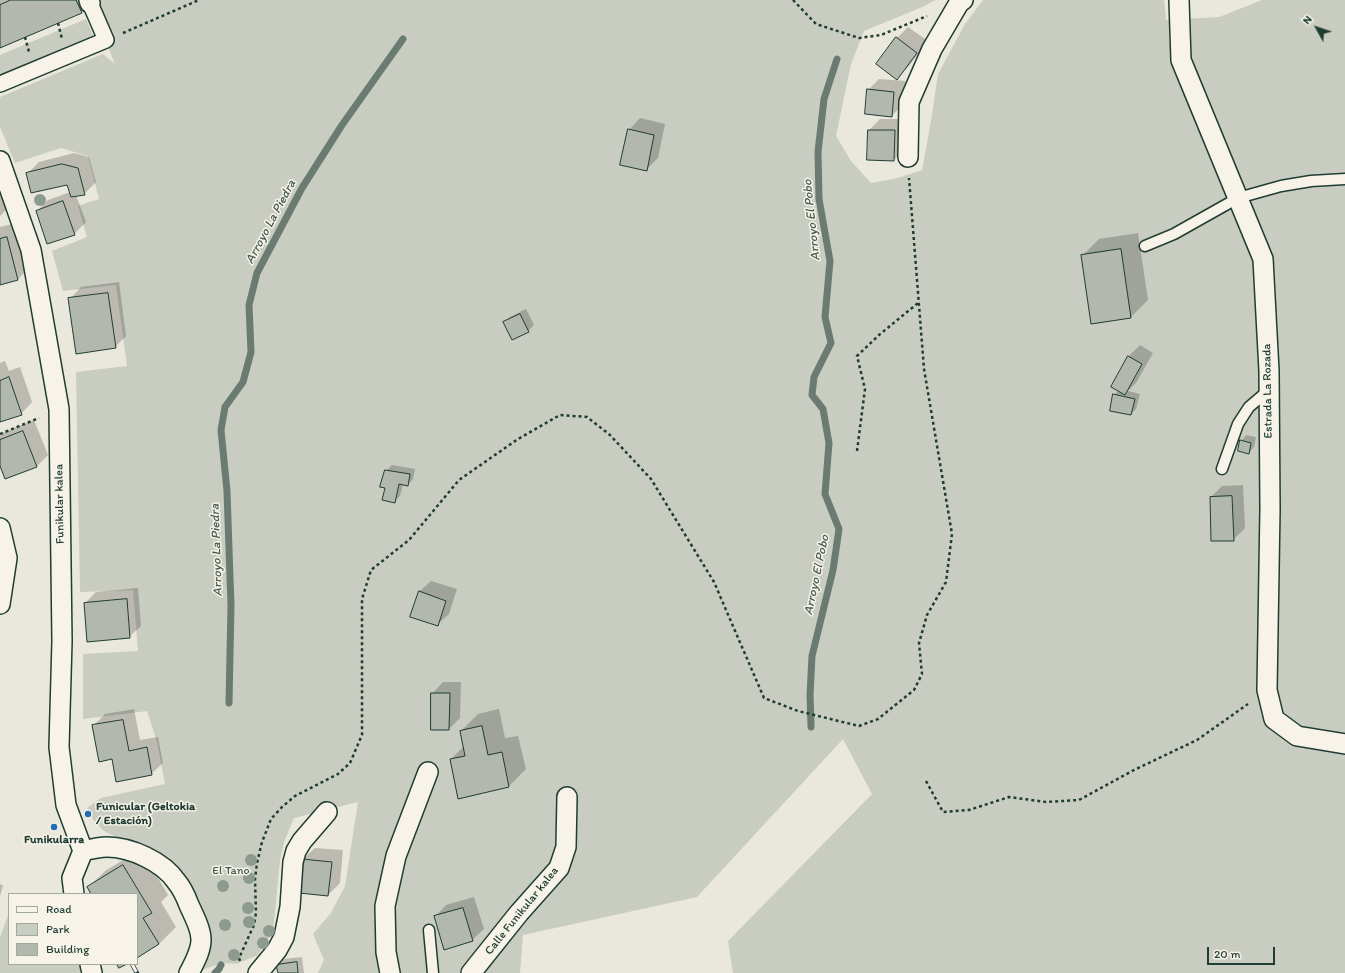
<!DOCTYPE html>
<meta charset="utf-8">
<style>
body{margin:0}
#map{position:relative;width:1345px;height:973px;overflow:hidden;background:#eae8dd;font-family:Itim,sans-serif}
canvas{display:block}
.legend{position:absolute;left:8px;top:893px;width:130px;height:72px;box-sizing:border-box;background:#f7f3e8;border:1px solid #a1aaa0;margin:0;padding:5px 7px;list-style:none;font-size:12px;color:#1f3d34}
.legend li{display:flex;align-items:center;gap:8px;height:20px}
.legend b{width:20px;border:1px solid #a1aaa0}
.north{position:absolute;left:1297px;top:8px;width:40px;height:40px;-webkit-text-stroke:3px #f7f3e8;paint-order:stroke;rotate:310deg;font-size:11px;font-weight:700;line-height:16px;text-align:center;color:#1f3d34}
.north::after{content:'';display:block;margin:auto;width:14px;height:18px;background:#1f3d34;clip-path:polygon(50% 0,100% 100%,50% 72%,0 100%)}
.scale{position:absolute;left:1207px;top:947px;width:68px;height:18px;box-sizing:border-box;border:2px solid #1f3d34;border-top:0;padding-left:5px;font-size:12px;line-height:14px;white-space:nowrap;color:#1f3d34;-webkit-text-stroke:3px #f7f3e8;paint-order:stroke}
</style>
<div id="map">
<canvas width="1345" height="973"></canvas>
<ul class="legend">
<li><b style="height:5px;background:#f7f3e8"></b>Road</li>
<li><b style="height:11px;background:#c8ccc1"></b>Park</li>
<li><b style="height:11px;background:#b2b8ae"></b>Building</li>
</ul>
<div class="north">N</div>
<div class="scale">20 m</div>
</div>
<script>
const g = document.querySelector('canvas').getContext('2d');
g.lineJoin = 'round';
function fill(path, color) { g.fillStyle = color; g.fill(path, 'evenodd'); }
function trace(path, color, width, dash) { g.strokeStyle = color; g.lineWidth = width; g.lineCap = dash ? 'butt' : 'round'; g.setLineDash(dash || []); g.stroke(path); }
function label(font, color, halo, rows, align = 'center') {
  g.font = font + ' Itim,sans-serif'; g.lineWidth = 3; g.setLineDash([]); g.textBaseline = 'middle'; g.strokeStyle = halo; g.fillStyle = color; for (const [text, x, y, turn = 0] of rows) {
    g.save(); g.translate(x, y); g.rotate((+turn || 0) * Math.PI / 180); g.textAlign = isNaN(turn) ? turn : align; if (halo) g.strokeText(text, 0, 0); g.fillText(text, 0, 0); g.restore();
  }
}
const green = new Path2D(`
 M102 0H936L920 8 864 31 851 64 836 136 851 161 871 183 898 178 922 170 931 121 938 74 965 24 983 0H1164L1166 20 1219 17 1262 0H1345V973H733L728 941 872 794 843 739 697 897 523 935 520 973H318L324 960 313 934 331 913 345 886 358 802 294 818 284 842 280 860 273 932 258 955 236 964 223 963 198 971 191 897 122 840 104 831 94 821 87 808 101 798 165 784 157 742 147 711 83 719V654L138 651 133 590 80 592 76 372 127 366 116 285 63 291 52 251 87 237 78 206 99 199 88 156 61 148 15 163 0 127V97L103 54 115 64 90 3Z
 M86 19 95 40 0 79V55Z
 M9 913V964H80V973H0V937Z`);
const shadow = new Path2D(`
 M0 0H94L81 13 0 46Z
 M908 27 928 41 908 67 897 78V38Z
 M879 79 905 81 903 104 892 116 868 90Z
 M640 118 665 124 658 158 646 170 629 130Z
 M880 119H906L905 148 894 160 869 130Z
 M74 153 89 157 96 182 84 194 76 195 86 222 74 234 37 211 48 200 70 192 68 183 27 174 39 162Z
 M0 172 11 205 0 216Z
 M24 221 35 262 18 279 0 284V227Z
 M1138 233 1148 300 1131 317 1082 256 1099 239Z
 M119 282 126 336 115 347 70 299 81 287Z
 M526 309 534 325 528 331 504 323 510 317Z
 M1140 345 1153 353 1136 383 1128 391 1140 394 1136 409 1131 414 1114 395 1119 390 1128 357Z
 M5 361 9 371 20 367 32 402 21 414 0 421V363Z
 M34 420 48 455 36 467 0 463V436L4 432Z
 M1246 435 1256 437 1254 447 1249 453 1241 441Z
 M392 465 415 469 413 479 408 485 403 484 400 496 394 502 386 487V471Z
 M1243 485 1245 528 1233 540 1211 497 1222 486Z
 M431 581 457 589 449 614 437 625 419 592Z
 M138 588 141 626 129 637 85 603 96 592Z
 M443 682H461L460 718 449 729 432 694Z
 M134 709 140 740 158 737 163 763 151 774 93 726 105 714Z
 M499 709 505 738 518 736 526 769 509 786 451 759 464 746 461 731 478 714Z
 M315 848 343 850 340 883 328 895 303 859Z
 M141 849 168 895 161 902 176 927 159 944 137 957V894H88L90 892 88 888 105 871Z
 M0 884 3 886 0 896Z
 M474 897 484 929 472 940 435 917 446 905Z
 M302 957 304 973H279L278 965 283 959Z`);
const stream = new Path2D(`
 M229 703 231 606 227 491 221 430 225 407 243 382 251 352 249 305 257 273 302 188 342 125 403 39
 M811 727 810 695 812 656 833 570 839 529 825 494 829 443 823 409 812 395 814 377 831 343 825 317 830 261 819 199 818 152 824 99 837 59
 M215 973 219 969 221 965`);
const building = new Path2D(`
 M11 0H76L82 13 0 48V5Z
 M896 37 917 53 897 80 876 64Z
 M867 89 894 92 892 117 865 114Z
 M628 129 654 135 647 171 620 165Z
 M868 130H895L894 161 867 160Z
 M62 164 78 168 85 195 71 197 67 185 31 193 26 173Z
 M63 201 75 235 47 244 36 211Z
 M7 237 18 280 0 285V239Z
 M1121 249 1131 318 1091 324 1081 255Z
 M108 293 116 348 76 354 68 298Z
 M520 314 529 332 512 340 503 322Z
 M1128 356 1142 364 1125 395 1111 387Z
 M9 377 22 415 0 422V381Z
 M1113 394 1135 399 1131 415 1110 411Z
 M23 431 37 467 5 479 0 466V440Z
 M1240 440 1251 443 1249 454 1238 451Z
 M385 470 410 474 408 486 399 484 395 503 382 500 385 488 380 487Z
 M1232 496 1234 541H1211L1210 497Z
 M419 591 446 601 438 626 410 617Z
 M127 599 130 638 87 642 84 603Z
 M431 693H450L449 730H431Z
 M123 720 129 751 147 747 152 775 116 782 112 759 99 762 92 725Z
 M482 726 488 755 502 752 509 787 458 799 450 759 465 756 460 731Z
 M302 859 332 862 328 896 299 893Z
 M123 865 152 913 143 918 159 944 137 958V894H91L87 887Z
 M463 908 473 941 444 950 434 916Z
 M297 962 298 973H278L276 965Z
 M117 964H127L119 968Z`);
const path = new Path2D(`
 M793 0 816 24 859 38 881 35 927 16
 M58 23 62 39
 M123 33 199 0
 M25 37 29 52
 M0 434 39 418
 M857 451 865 389 857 356 879 335 918 303
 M926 781 943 812 969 810 1009 797 1046 802 1079 800 1134 770 1197 740 1248 704
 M240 961 239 958 254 925 256 913 255 879 257 863 262 842 271 819 282 807 295 796 338 774 350 763 362 735V599L371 570 409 540 459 480 518 439 560 415 587 417 610 435 651 479 714 582 764 698 798 711 859 726 878 719 914 690 922 674 919 643 927 615 946 582 952 534 924 369 909 178`);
const service = new Path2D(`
 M1145 246 1174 234 1238 198 1281 186 1311 181 1345 179
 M1222 469 1238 424 1249 407 1269 390
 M429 930 433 973`);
const pedestrian = new Path2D(`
 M0 84 106 40 90 3`);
const minor = new Path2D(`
 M89 0 90 3
 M1179 0 1181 60 1263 259 1269 371 1270 509 1267 690 1274 719 1297 736 1345 744
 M908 157 909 102 932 49 959 3 963 0
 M0 161 31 250 59 409 62 641 59 747 66 805 83 851
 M0 528 7 558 0 604
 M83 851C91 849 99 847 107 847 131 847 163 862 176 881 182 888 186 897 189 905 204 937 206 941 189 973
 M74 894 72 878 83 851
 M90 964 92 973
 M258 973 277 950 284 937 290 907 293 862 296 851 302 841 327 812
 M390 973 386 952 385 906 396 856 428 772
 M471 973 519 913 559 868 566 847 567 797`);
const rail = new Path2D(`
 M132 964 137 973`);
const trees = [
 [40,200],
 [251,860],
 [249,878],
 [223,886],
 [248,908],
 [249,922],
 [225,925],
 [269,931],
 [263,943],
 [234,955]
];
const markers = [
 [88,814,4,"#1f6fb2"],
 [54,827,4,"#1f6fb2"]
];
const streetNames = [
 ["Estrada La Rozada",1268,391,-91],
 ["Funikular kalea",60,504,-91],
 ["Calle Funikular kalea",522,911,-51]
];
const poiNames = [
 ["Funicular (Geltokia",96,807],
 ["/ Estación)",96,821],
 ["Funikularra",54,840,"center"]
];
const parkNames = [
 ["El Tano",231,871]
];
const waterNames = [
 ["Arroyo El Pobo",812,220,-96],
 ["Arroyo La Piedra",271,222,-62],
 ["Arroyo La Piedra",217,550,-92],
 ["Arroyo El Pobo",817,575,-78]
];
fill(green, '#c8ccc1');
fill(shadow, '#0003');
trace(stream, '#6a7c72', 7);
fill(building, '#b2b8ae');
trace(building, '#1f3d34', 1);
trace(service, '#1f3d34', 13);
trace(pedestrian, '#1f3d34', 18);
trace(minor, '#1f3d34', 22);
trace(path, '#1f3d34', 2.5, [3, 3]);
trace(service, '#f7f3e8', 10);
trace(pedestrian, '#f7f3e8', 15);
trace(minor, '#f7f3e8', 19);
trace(rail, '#1f3d34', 4.5);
trace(rail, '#f7f3e8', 3, [9]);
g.fillStyle = '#8d9a8f';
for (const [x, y] of trees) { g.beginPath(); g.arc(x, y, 6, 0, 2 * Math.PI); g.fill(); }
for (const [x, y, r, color] of markers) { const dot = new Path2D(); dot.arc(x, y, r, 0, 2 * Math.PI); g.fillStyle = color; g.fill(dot); trace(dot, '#f7f3e8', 1.5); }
label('12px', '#1f3d34', '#f7f3e8', streetNames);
label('bold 12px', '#1f3d34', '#f7f3e8', poiNames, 'left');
label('12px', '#415a50', '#f7f3e8', parkNames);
label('italic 13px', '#445c53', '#f7f3e8', waterNames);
</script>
